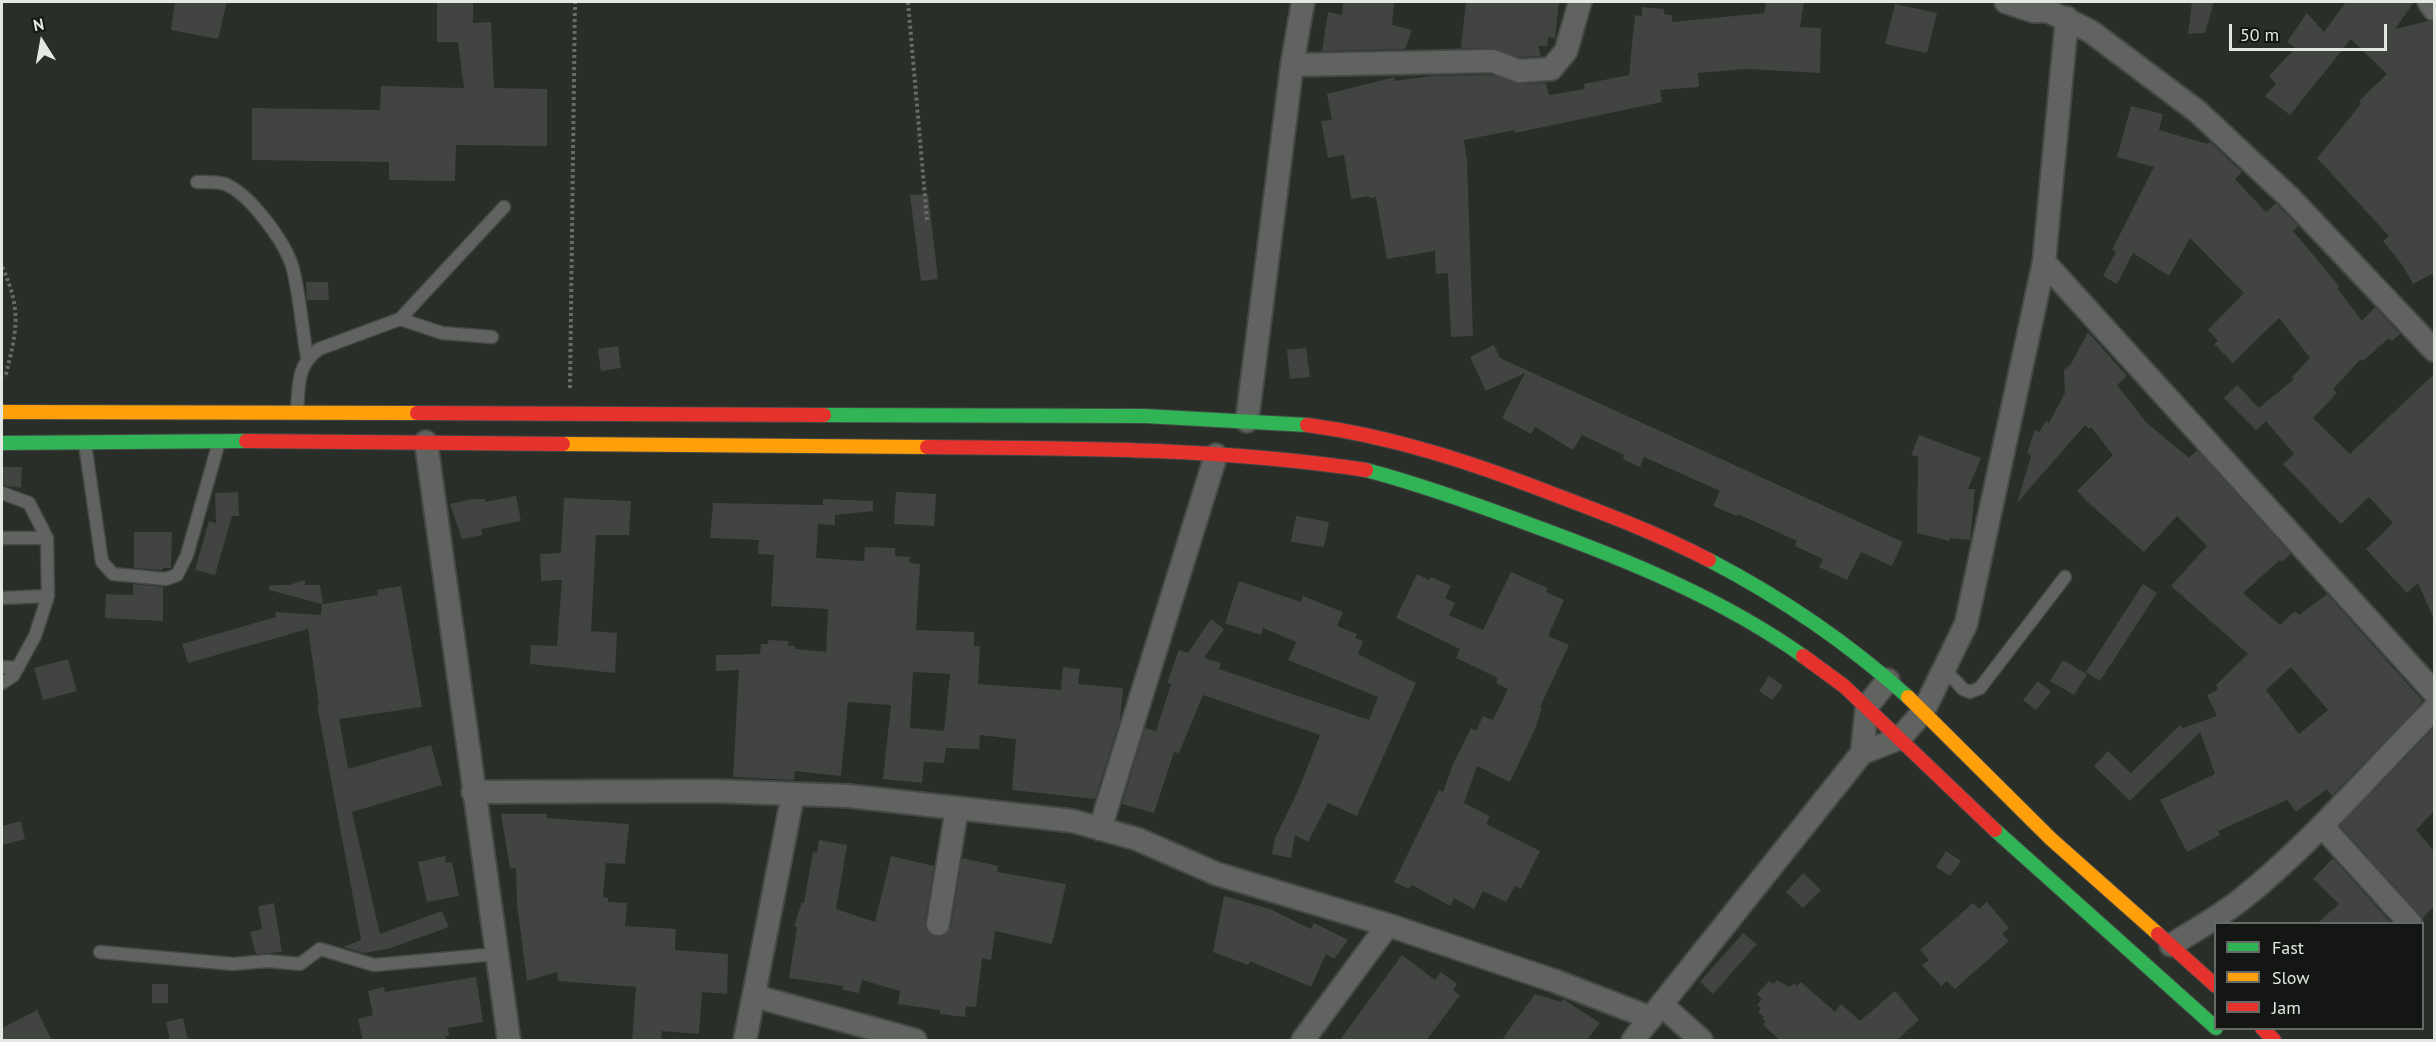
<!DOCTYPE html>
<style>
body{margin:0}
#map{position:relative;width:2436px;height:1042px;overflow:hidden;background:#292e29;font-family:"PT Sans",sans-serif}
canvas{display:block}
.frame{position:absolute;inset:0;border:3px solid #e3e8e3;pointer-events:none}
.legend{position:absolute;left:2214px;top:922px;width:210px;height:108px;box-sizing:border-box;background:#131613;border:2px solid #666a66;margin:0;padding:8px 10px;list-style:none;font-size:18px;color:#e3e8e3}
.legend li{display:flex;align-items:center;gap:12px;height:30px}
.legend b{width:30px;border:2px solid #666a66}
.north{position:absolute;left:12px;top:12px;width:60px;height:60px;-webkit-text-stroke:4px #131613;paint-order:stroke;rotate:349deg;font-size:16px;font-weight:700;line-height:24px;text-align:center;color:#e3e8e3}
.north::after{content:'';display:block;margin:auto;width:21px;height:27px;background:#e3e8e3;clip-path:polygon(50% 0,100% 100%,50% 72%,0 100%)}
.scale{position:absolute;left:2229px;top:24px;width:158px;height:27px;box-sizing:border-box;border:3px solid #e3e8e3;border-top:0;padding-left:8px;font-size:18px;line-height:21px;white-space:nowrap;color:#e3e8e3;-webkit-text-stroke:4px #131613;paint-order:stroke}
</style>
<div id="map">
<canvas width="2436" height="1042"></canvas>
<div class="frame"></div>
<ul class="legend">
<li><b style="height:8px;background:#30b455"></b>Fast</li>
<li><b style="height:8px;background:#ff9f0a"></b>Slow</li>
<li><b style="height:8px;background:#e5322d"></b>Jam</li>
</ul>
<div class="north">N</div>
<div class="scale">50 m</div>
</div>
<script>
const g = document.querySelector('canvas').getContext('2d');
g.lineJoin = 'round';
function fill(path, color) { g.fillStyle = color; g.fill(path, 'evenodd'); }
function trace(path, color, width, dash) { g.strokeStyle = color; g.lineWidth = width; g.lineCap = dash ? 'butt' : 'round'; g.setLineDash(dash || []); g.stroke(path); }
const building = new Path2D(`
 M175 2H227L218 39 171 30Z
 M437 2H473V23L491 22 494 88 547 89V146L456 145 455 181 389 180V162L252 160V108L380 110 381 86 464 88 458 42H437Z
 M1343 2H1394L1392 25 1412 30 1405 49 1322 51 1328 12 1342 15Z
 M1466 2H1559L1555 38 1548 37 1547 46H1538L1541 56 1521 57 1493 48H1461Z
 M1766 2H1804L1800 27 1821 28 1820 73 1745 69 1698 73 1699 87 1660 90 1662 102 1515 133V130L1464 140 1467 160 1473 336 1451 337 1448 273 1436 274 1435 251 1387 259 1376 197 1370 198 1369 196 1351 199 1344 155 1328 158 1321 121 1332 120 1327 94 1395 77 1393 81 1432 76 1491 75 1519 84 1546 83 1549 95 1585 89 1584 84 1629 75 1635 15 1642 16V7L1664 9V14L1672 15V22L1764 13Z
 M2192 2H2214L2205 33 2188 34Z
 M2346 2H2414L2395 29 2428 21 2434 22V273L2413 284 2403 266 2383 241 2389 236 2317 158 2361 104 2359 101 2387 74 2351 39 2290 115 2265 96 2276 84 2269 76 2295 48 2287 42 2307 13 2324 32Z
 M1895 4 1937 13 1927 53 1885 44Z
 M2131 106 2163 114 2159 130 2208 144 2210 142 2242 172 2235 179 2266 212 2276 203 2298 226 2293 231 2340 287 2337 288 2362 321 2375 307 2400 334 2392 341 2389 338 2363 361 2361 359 2333 389 2337 393 2313 418 2350 454 2434 374V619L2418 583 2407 593 2366 549 2393 523 2369 497 2341 524 2283 464 2294 454 2266 421 2256 430 2224 398 2237 385 2259 408 2294 379 2292 377 2310 358 2279 318 2233 363 2214 344 2218 341 2208 330 2244 293 2190 238 2169 276 2133 253 2117 284 2103 276 2116 252 2112 250 2154 167 2117 157Z
 M928 194 938 279 921 281 910 195Z
 M306 282H328L329 300H307Z
 M2088 332 2127 376 2117 385 2146 422 2189 458 2197 450 2291 554 2282 562 2280 560 2243 593 2280 625 2295 611 2299 615 2327 594 2423 701 2332 796 2327 789 2296 812 2287 800 2218 831 2220 835 2187 852 2160 800 2215 774 2200 732 2130 801 2094 766 2108 751 2131 773 2180 725 2183 728 2217 716 2207 695 2218 690 2216 685 2248 654 2171 586 2207 546 2177 516 2144 552 2092 506 2077 491 2113 455 2091 427 2089 429 2085 425 2017 503 2031 456 2027 453 2035 430 2039 432 2046 421 2049 423 2065 393 2064 370 2071 364ZM2291 667 2328 710 2299 734 2266 690Z
 M1494 345 1500 358 1903 542 1892 566 1861 552 1847 580 1819 567 1823 559 1795 546 1797 541 1738 514 1737 516 1713 506 1720 491 1644 457 1640 467 1623 459 1624 455 1582 435 1573 450 1535 427 1531 434 1502 418 1525 373 1486 391 1470 357Z
 M618 346 621 368 601 371 598 349Z
 M1306 348 1310 377 1290 379 1287 350Z
 M1919 435 1981 458 1968 489H1975L1970 540 1950 538V541L1917 533 1918 457 1911 455Z
 M2 467H22L21 488 2 485Z
 M238 492 239 516H232L215 575 195 570 209 521 216 523 215 493Z
 M896 492 936 494 934 526 894 524Z
 M516 496 521 521 481 529 482 535 462 539 450 504 473 499H485V502Z
 M564 498 631 501 629 535H596L591 631 617 633 615 673 530 664 531 645 557 646 562 580 541 581 540 554 561 553Z
 M823 499 873 501V511L835 515V525L818 524 816 558 864 561 865 547 895 548V556L910 557 909 563 920 564 916 630 974 632V646H980L978 684 1061 690 1063 667 1080 669 1078 684 1123 688 1120 720 1095 799 1012 790 1016 739 980 735 979 749 946 748 944 763 924 762 922 783 883 779 891 705 848 702 841 776 795 771 794 780 733 777 739 670 716 671V655L760 654 761 644H768V640L788 641V646H795V649L826 652 828 609 771 606 774 555 758 554 759 540 710 538 713 503 823 505ZM913 672 950 674 944 731 910 728Z
 M1296 516 1329 522 1324 547 1291 542Z
 M134 532H172L171 568H163V570L134 568Z
 M1511 572 1548 588 1546 592 1564 600 1548 636 1569 645 1540 707 1542 708 1535 729 1510 782 1477 766 1464 803 1490 816 1486 824 1540 851 1521 889 1515 886 1506 902 1483 891 1474 909 1454 898 1450 906 1412 885 1409 889 1394 882 1439 790 1443 792 1454 762 1471 728 1476 731 1483 716 1493 720 1508 689 1496 683 1498 678 1456 658 1460 649 1396 618 1417 574 1429 580 1431 577 1451 586 1445 598 1455 603 1449 615 1483 630Z
 M305 580V585H320L323 604 378 595 377 590 401 586 422 707 339 719 348 769 431 745 442 785 352 812 380 934 442 911 449 927 388 949 363 953 343 947 361 940 317 705 319 704 308 629 188 663 182 644 276 617 275 612 321 615 322 604 269 590 270 585H289Z
 M1239 581 1301 602 1303 596 1343 612 1337 626 1357 634 1355 638 1363 641 1358 654 1416 683 1357 816 1328 803 1308 842 1295 835 1291 858 1272 854 1275 838 1298 791 1320 735 1203 695 1179 753 1174 752 1154 813 1122 804 1145 728 1156 731 1171 684 1167 683 1179 650 1188 653 1211 619 1224 629 1204 658 1221 663 1219 669 1369 720 1378 697 1288 660 1296 642 1263 628 1261 635 1225 623Z
 M133 584 163 587V621L105 618 106 594 133 595Z
 M2143 584 2157 593 2100 681 2086 672Z
 M68 659 77 691 43 700 34 668Z
 M2063 660 2087 674 2074 695 2050 681Z
 M1769 676 1783 686 1772 700 1759 691Z
 M2038 681 2051 692 2036 710 2023 700Z
 M2434 728V811L2416 830 2434 851V906L2423 918 2340 826Z
 M501 814H547V818L629 824 625 864 606 863 603 897 608 898V902L627 903 625 926 676 929 675 950 728 954 727 994 702 992 699 1034 662 1031 661 1041H632L636 987 558 981 557 972 527 981 517 904 516 868H510Z
 M21 821 25 839 2 845V826Z
 M819 840 847 845 836 909 875 922 891 856 934 866 925 922 929 934 935 937 943 936 951 927 962 858 998 866 997 872 1066 884 1052 944 995 931 991 960 982 958 976 1007 966 1006 965 1017 940 1014V1010L898 1004 900 991 862 980 859 993 843 990V986L789 978 797 927 794 926 802 902 804 903 813 852 817 853Z
 M1946 851 1961 861 1950 876 1936 867Z
 M445 856 446 863 452 862 459 896 427 902 418 862Z
 M2333 858 2392 924H2316L2339 904 2313 879Z
 M1803 873 1821 890 1803 908 1786 892Z
 M1224 896 1270 909 1311 929 1314 923 1348 940 1334 959 1326 954 1311 987 1250 961 1248 965 1213 952Z
 M1987 902 2009 928 2002 934 2009 941 1955 989 1947 981 1941 986 1922 965 1929 960 1920 950 1973 903 1979 909Z
 M274 903 282 952 256 954 250 932 262 929 258 906Z
 M1743 933 1757 944 1713 994 1700 982Z
 M1402 955 1435 980 1441 972 1457 984 1453 990 1460 995 1426 1041H1339Z
 M476 977 483 1022 448 1028 449 1036H446V1041H363L358 1019 373 1015 368 991 384 987 385 992Z
 M1777 980 1790 987 1794 983 1797 986 1801 982 1835 1012 1841 1004 1860 1021 1895 991 1919 1020 1896 1041H1781L1763 1025 1766 1022 1762 1019 1764 1017 1758 1012 1761 1008 1757 1005 1762 999 1757 994 1769 981 1773 984Z
 M152 984H168V1003H152Z
 M1535 994 1561 1002 1563 999 1600 1023 1586 1041H1501Z
 M37 1010 52 1041H2V1028Z
 M183 1018 188 1041H170L166 1022Z`);
const path = new Path2D(`
 M908 2 927 220
 M2 267C23 311 16 334 5 378
 M570 388 575 2`);
const lane = new Path2D(`
 M197 182C206 182 217 181 225 184 250 194 286 243 293 269 300 298 302 328 307 357
 M400 319 442 333 492 337
 M297 412C299 387 296 365 319 349L400 319 504 207
 M85 444 102 562 113 574 166 579 177 575 187 555 219 442
 M2 493 29 503 47 538 48 596 35 636 13 676 2 683
 M2 538H47
 M2 598 48 596
 M2 667 18 668
 M1944 669 1963 689 1970 692 1980 688 2065 577
 M100 952 233 964 268 961 300 964 320 949 374 965 497 954`);
const street = new Path2D(`
 M2006 2 2033 11H2048L2090 31 2198 112 2290 198 2434 350
 M2429 2 2434 9
 M1292 65 1493 61 1519 71 1551 69 1566 51 1580 2
 M2044 262 2434 692
 M1247 421 1292 65 1303 2
 M426 442 509 1040
 M1862 753 1867 706 1888 680
 M473 792 717 791 849 796 1073 821 1137 839 1217 874 1388 925 1555 981 1651 1018
 M2322 826 2411 924
 M1100 829 1216 455
 M938 924 957 808
 M2171 945C2195 930 2221 916 2243 898 2313 842 2371 772 2434 709
 M754 996 915 1040
 M1662 1005 1701 1040
 M745 1040 793 794
 M1303 1040 1388 925
 M1633 1040 1862 753 1900 738 1923 712 1966 624 2044 262 2067 18`);
const fast = new Path2D(`
 M824 415 1145 416 1307 425
 M2 443 246 441
 M1366 470C1423 485 1478 505 1534 526 1627 560 1721 598 1803 656
 M1709 560C1782 598 1847 642 1908 697
 M1995 830 2216 1028`);
const slow = new Path2D(`
 M2 412 417 413
 M563 444 927 447
 M1908 697 2051 839 2158 934`);
const jam = new Path2D(`
 M417 413 824 415
 M1307 425C1392 436 1473 463 1553 494 1606 514 1659 534 1709 560
 M246 441 563 444
 M927 447C1074 448 1220 448 1366 470
 M1803 656 1844 686 1995 830
 M2158 934 2216 986
 M2262 1028 2274 1040`);
fill(building, '#414441');
trace(lane, '#454845', 15);
trace(street, '#454845', 26);
trace(fast, '#454845', 16);
trace(slow, '#454845', 16);
trace(jam, '#454845', 16);
trace(path, '#686b68', 4, [3, 3]);
trace(lane, '#606360', 12);
trace(street, '#606360', 22);
trace(fast, '#30b455', 14);
trace(slow, '#ff9f0a', 14);
trace(jam, '#e5322d', 14);
</script>
